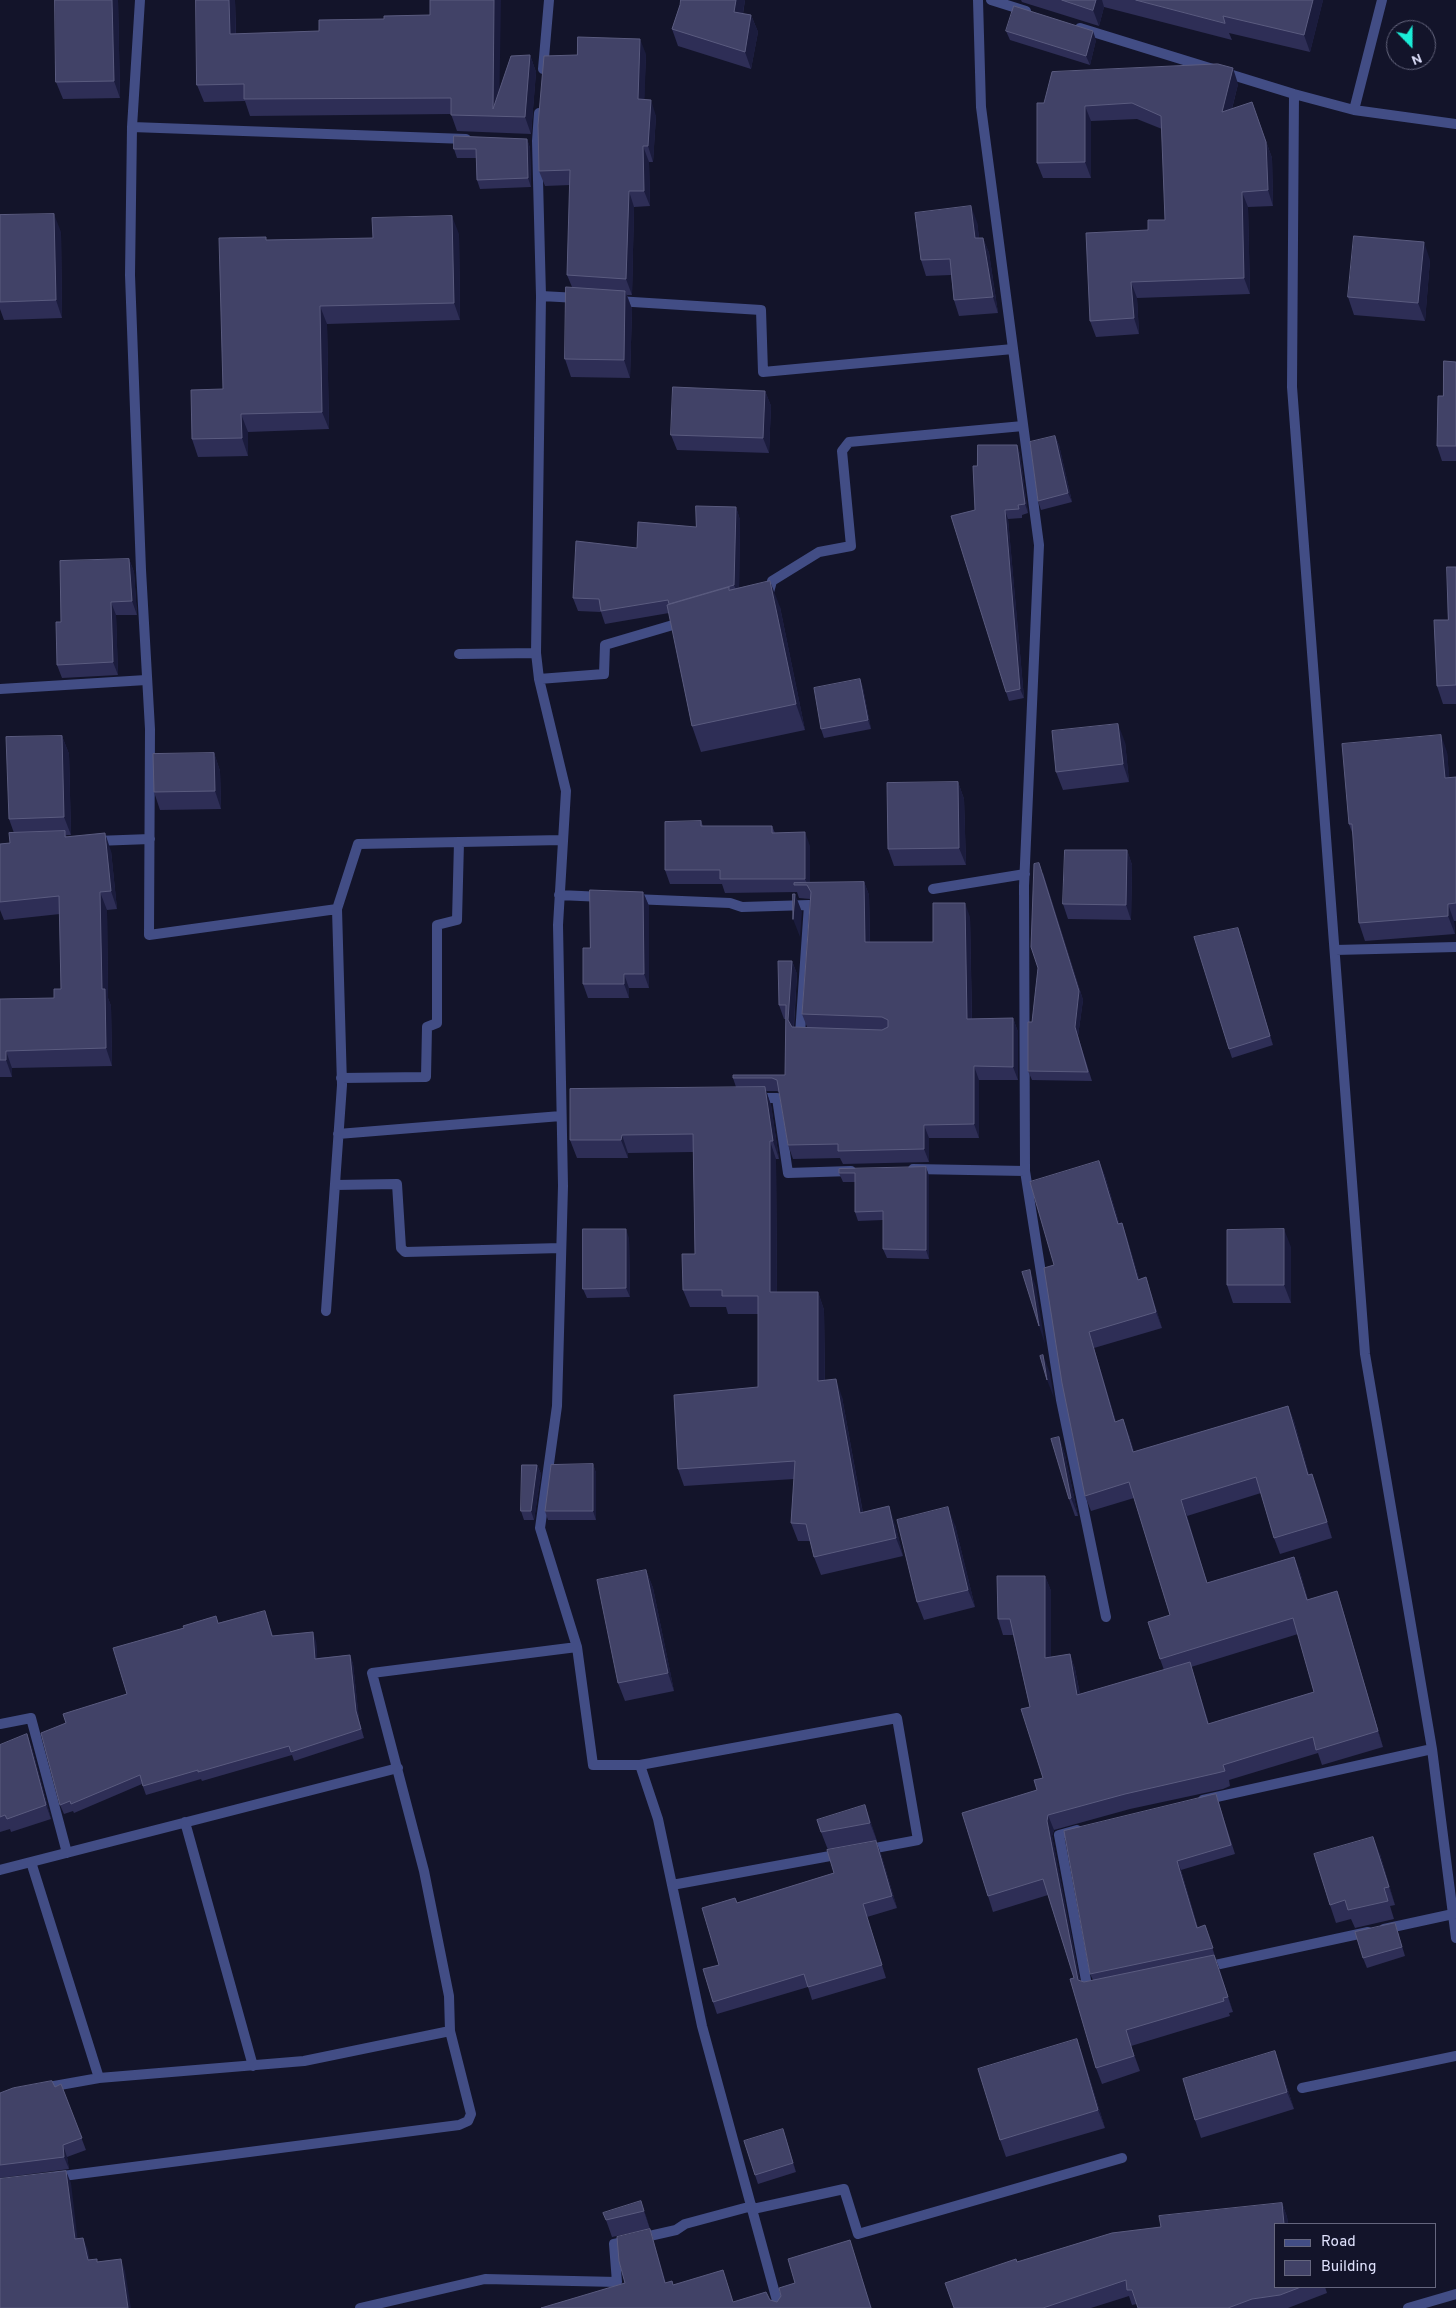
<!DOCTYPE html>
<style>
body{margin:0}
#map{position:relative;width:1456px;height:2308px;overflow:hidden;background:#13142a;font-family:Overpass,sans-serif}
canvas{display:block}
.legend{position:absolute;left:1274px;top:2223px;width:162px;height:65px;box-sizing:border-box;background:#13142a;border:1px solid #65667e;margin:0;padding:6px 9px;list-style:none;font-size:15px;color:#dfe1fc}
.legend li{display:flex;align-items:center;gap:10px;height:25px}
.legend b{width:25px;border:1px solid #65667e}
.north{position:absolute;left:1386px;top:20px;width:50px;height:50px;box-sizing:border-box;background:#13142a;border:1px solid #65667e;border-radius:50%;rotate:158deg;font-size:14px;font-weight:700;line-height:20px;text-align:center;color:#dfe1fc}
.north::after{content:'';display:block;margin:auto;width:18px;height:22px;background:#1becd7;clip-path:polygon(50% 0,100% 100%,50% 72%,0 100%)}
</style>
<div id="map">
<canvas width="1456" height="2308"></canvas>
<ul class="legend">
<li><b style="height:6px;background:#424d85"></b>Road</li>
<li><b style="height:14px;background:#414267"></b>Building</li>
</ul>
<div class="north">N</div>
</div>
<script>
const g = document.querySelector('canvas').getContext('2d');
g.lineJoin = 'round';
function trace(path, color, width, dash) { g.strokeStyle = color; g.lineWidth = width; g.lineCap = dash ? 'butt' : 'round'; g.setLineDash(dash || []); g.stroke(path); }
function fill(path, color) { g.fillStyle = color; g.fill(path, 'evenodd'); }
const minor = new Path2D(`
 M140 0 132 127 130 275 141 570 150 729 149 935 337 909 342 1085 326 1311
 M978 0 981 107 1039 545 1024 886 1025 1171 1061 1400 1106 1617
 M991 0 1026 11
 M1080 28 1294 94 1354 110 1456 124
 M543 69 549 0
 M1294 94 1292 387 1365 1354 1432 1749 1456 1938
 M1354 110 1382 0
 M539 113 537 141 541 296 536 653 539 679 566 791 558 925 563 1186 557 1406 540 1528 577 1647 593 1765H640L658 1819 702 2026 779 2308
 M132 127 466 139
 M541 296 578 298
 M617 301 761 310 763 372 1013 349
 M768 596 772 581 819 552 851 546 842 451 849 442 1023 426
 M459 654 536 653
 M539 679 604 674 605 645 683 622
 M0 689 146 680
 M96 841 150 839
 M933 889 1025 874
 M559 895 603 897
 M633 899 730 903 742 907 809 905 800 1034H805
 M337 909 358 844 562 840
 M1335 950 1456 947
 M341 1078 426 1077 427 1027 437 1023V925L457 920 459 842
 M755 1098H777L788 1173 851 1171
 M338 1134 561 1116
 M913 1169 1025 1171
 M335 1185 397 1184 401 1248 405 1252 561 1248
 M0 1724 31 1718 67 1853
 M640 1765 897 1718 918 1840 865 1850
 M1203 1800 1432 1749
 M185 1822 253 2066
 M1077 1830 1059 1835 1088 1991H1091
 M31 1862 99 2078
 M0 1870 398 1768
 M672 1885 841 1854
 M1384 1929 1453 1914
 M1206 1967 1368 1932
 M43 2088 99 2078 304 2061 450 2031 449 1996 424 1871 372 1673 577 1647
 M1302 2088 1456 2056
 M55 2177 459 2125 468 2121 471 2114 450 2031
 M753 2209 844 2189 858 2234 1122 2158
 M360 2308 485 2279 617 2282 614 2244 676 2230 685 2224 752 2206
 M1408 2308 1456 2294`);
const wall = new Path2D(`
 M118 0 120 98 63 99 56 82Z
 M196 0H235L236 34 500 90 530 55 536 72 531 134 457 131 451 114 250 116 245 101 204 102 197 85Z
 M745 0 743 14 751 15 758 32 751 69 678 46 672 29 680 5Z
 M1021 0H1323L1310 52 1229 33 1232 40 1104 7 1099 26 1022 2Z
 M1006 31 1096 40 1090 65 1010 40Z
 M646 54 644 100 656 116 653 162H649L650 206 634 207 632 295H627L632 309 630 378 571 377 565 359 572 287 567 275 570 185 545 186 539 171Z
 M1238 84 1232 109 1252 102 1272 158 1273 206 1248 207 1250 294 1137 298 1139 334 1096 337 1090 321 1148 230 1165 220 1162 129 1137 119 1091 121V178H1043L1037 163 1044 103Z
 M527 139 530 148 531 187 480 189 477 180 476 158H457L454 149Z
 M0 215 61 232 62 318 4 320 0 309Z
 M977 222 979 238H983L989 253 998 313 959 316 954 300 951 275 926 276 921 260Z
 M459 234 460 320 327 324 329 429 248 432V456L198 457 192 439 223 389 267 240 373 238Z
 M1430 260 1425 321 1354 315 1348 297Z
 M1456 362V461H1442L1437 446 1443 396Z
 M765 391 771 406 769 453 677 450 671 435Z
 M1055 436 1059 445 1072 502 1041 510 1038 501Z
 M1017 445 1020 454 1028 513 1022 515V518L1008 519 1024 698 1009 701 1006 692 975 510 977 466Z
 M736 507 740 520 739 588 780 607 805 730 701 752 692 726 669 613 605 624 601 612 578 611 573 598 637 548 696 527Z
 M129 559 134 572 137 615H116L118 675 62 678 57 665 61 622Z
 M1456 567V704H1443L1437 686 1448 620Z
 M860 679 863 688 871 729 824 738 821 729Z
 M62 736 69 754 71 835H66L67 837 111 851 117 909 107 910 108 998 111 1006 112 1066 12 1068V1077H0V999L54 998 61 989 60 914 4 920 0 910V844L10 843 14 833 9 819Z
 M1125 742 1129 782 1063 790 1056 772Z
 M1447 752 1449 777H1456V921H1454L1455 934 1365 941 1359 923 1353 835 1349 824Z
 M214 753 220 771 221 809 160 810 154 792Z
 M958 782 964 799 966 865 894 866 888 849Z
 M701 821 703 826H772L775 833 810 846V882H864L869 895 870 942H933L970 917 972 1019 1013 1018 1018 1032V1080H979V1138H929V1162L843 1164 840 1158 793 1159 788 1145 779 1092 777 1091H766L771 1105 779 1159H776L777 1292H818L824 1310 825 1381 842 1397 863 1513 895 1524 903 1556 821 1575 814 1557 810 1541H798L791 1523 794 1479 684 1486 678 1469 758 1387V1314H728L726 1307H690L683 1290 695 1254 693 1152 628 1153V1158H577L570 1140 736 1087 733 1078 785 1075 786 1019H784L779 1005 792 961 797 974 794 1027H807L802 1014 810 899 799 898 797 892 725 893 722 884H670L665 870Z
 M1127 850 1132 865 1131 920 1068 919 1063 904Z
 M1043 873 1083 1000 1078 1036 1092 1081 1032 1080 1028 1071 1032 1022 1038 968Z
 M643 892 649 906V988H629V998H588L583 984Z
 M1241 937 1273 1045 1232 1058 1229 1049Z
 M1099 1161 1105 1176 1119 1223H1122L1127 1238 1139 1279 1151 1293 1162 1328 1094 1348 1116 1422 1129 1435 1134 1452 1288 1406 1294 1421 1309 1475 1318 1490 1332 1538 1280 1554 1274 1538 1261 1493 1187 1516 1207 1583 1294 1557 1300 1572 1308 1600 1337 1591 1342 1607 1383 1747 1322 1765 1318 1753 1229 1780 1230 1786 1223 1789 1130 1809 1054 1830 1052 1836 1080 1981 1084 1982 1093 1980 1090 1974 1216 1794 1235 1854 1181 1870 1198 1928 1205 1925 1233 2012 1229 2013 1230 2016 1131 2046 1140 2071 1102 2084 1096 2068 1074 1978 1048 1895 993 1912 988 1896 1037 1790 1043 1778 1030 1707 1013 1635H1003L998 1619 1045 1576 1051 1591V1657L1070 1654 1075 1669 1080 1694 1164 1670 1160 1659 1170 1615 1134 1498 1091 1511 1085 1496 1054 1265ZM1298 1634 1314 1692 1209 1724 1191 1667Z
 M926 1167 929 1176V1259L887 1258 883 1249V1220L858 1221 855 1212V1182H843L839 1173Z
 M629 1238 630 1297 587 1298 583 1289Z
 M1291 1247V1303H1233L1227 1285Z
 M1059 1437 1065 1455 1078 1516H1075L1069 1499Z
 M593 1464 596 1473V1520H548L545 1511Z
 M537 1465 541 1474 534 1520H524L521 1511Z
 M955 1525 975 1607 924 1620 917 1602Z
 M646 1570 653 1588 674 1691 625 1701 618 1683Z
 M268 1621 273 1636 316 1641 317 1658 350 1655 353 1664 359 1720 364 1738 294 1761 292 1755 202 1781 201 1779 146 1795 142 1784 74 1813 73 1811 64 1814 60 1805 66 1723 127 1694 218 1623Z
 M27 1734 32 1748 51 1819 11 1832 10 1829 0 1832V1745Z
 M865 1805 877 1841 828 1850 821 1832Z
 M876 1841 881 1854 897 1908 867 1917 886 1978 812 2000 808 1987 717 2014 713 2002 719 1965 737 1903 834 1873Z
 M1380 1854 1395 1905 1390 1906 1394 1919 1355 1928 1351 1919 1336 1923 1330 1905Z
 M1395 1923 1405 1956 1367 1968 1363 1958Z
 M1077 2039 1083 2057 1105 2128 1006 2157 1000 2140Z
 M1275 2051 1281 2069 1294 2109 1201 2138 1195 2120Z
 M61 2084 86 2150 67 2157 69 2169 0 2178V2093L55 2087Z
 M786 2138 796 2172 758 2184 755 2175Z
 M641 2201 650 2229 612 2237 606 2220Z
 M1282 2203 1287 2217 1288 2224H1275V2287H1325L1327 2293 1288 2308H1138L1137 2304 1132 2305 1129 2296 1091 2308H954L1017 2262 1161 2227Z`);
const shadedWall = new Path2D(`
 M112 0H118L120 98 114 81Z
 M229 0H235L236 51 230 34Z
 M494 0H501L499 116 493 109Z
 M736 0H745L740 29 734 12Z
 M1096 0H1102L1104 7 1099 26 1093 10Z
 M1313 0H1323L1310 52 1304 35Z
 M751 15 758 32 751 69 745 52Z
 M1093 31 1096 40 1090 65 1086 56Z
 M640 39 646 54 644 115 638 99Z
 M530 55 536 72 531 134 525 117Z
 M1233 68 1238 84 1227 128 1222 112Z
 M651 100 656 116 653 162 648 146Z
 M1252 102 1272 158 1273 206 1268 190Z
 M1085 106 1091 121V178L1085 162Z
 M527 139 530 148 531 187 528 178Z
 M643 146 649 162 650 206 644 191Z
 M629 191 634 207 632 295 626 279Z
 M1242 192 1248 207 1250 294 1244 278Z
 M971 206 977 222 981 254 975 238Z
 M54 214 61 232 62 318 56 300Z
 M452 216 459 234 460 320 454 303Z
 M983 238 989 253 998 313 993 297Z
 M1424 242 1430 260 1425 321 1418 303Z
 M1131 282 1137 298 1139 334 1134 318Z
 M625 291 632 309 630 378 624 360Z
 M320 306 327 324 329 429 322 412Z
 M765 391 771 406 769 453 763 438Z
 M241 414 248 432V456L242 438Z
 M1055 436 1059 445 1072 502 1068 493Z
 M1017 445 1020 454 1028 513 1025 504Z
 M736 507 740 520 739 598 734 585Z
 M1005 510 1008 519 1024 698 1020 689Z
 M129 559 134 572 137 615 132 601Z
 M770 581 780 607 805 730 796 704Z
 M111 602 116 615 118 675 113 662Z
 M860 679 863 688 871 729 868 720Z
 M1118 724 1125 742 1129 782 1123 764Z
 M1441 735 1447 752 1451 795 1445 778Z
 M62 736 69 754 71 835 64 817Z
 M214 753 220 771 221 809 215 791Z
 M958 782 964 799 966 865 959 848Z
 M805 832 810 846V890L805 879Z
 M105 833 111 851 117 909 111 891Z
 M1127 850 1132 865 1131 920 1126 905Z
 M1039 863 1083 1000 1078 1036 1092 1081 1075 1027Z
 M864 882 869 895 870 956 865 942Z
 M100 892 107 910 108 998 111 1006 112 1066 106 1048 102 989Z
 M643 892 649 906V988L644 974Z
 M795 894 802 912 800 937 793 919Z
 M965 903 970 917 972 1032 967 1019Z
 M1448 904 1454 921 1455 934 1448 916Z
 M1238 928 1241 937 1273 1045 1270 1036Z
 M792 961 797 974 793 1034 788 1020Z
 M624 974 629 988V998L624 984Z
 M1013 1018 1018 1032V1080L1013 1067Z
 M6 1051 12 1068V1077L6 1060Z
 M974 1066 979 1080V1138L974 1124Z
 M765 1087 771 1105 779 1159 773 1141Z
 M924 1125 929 1138V1162L924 1149Z
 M622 1135 628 1153V1158L621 1140Z
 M770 1141 776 1159 777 1310 770 1292Z
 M1099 1161 1105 1176 1124 1239 1118 1224Z
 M926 1167 929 1176V1259L926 1250Z
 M1122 1223 1127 1238 1144 1295 1138 1280Z
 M626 1229 629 1238 630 1297 626 1288Z
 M1284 1229 1291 1247V1303L1284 1285Z
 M1030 1270 1036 1287 1045 1344 1039 1326Z
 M1146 1277 1151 1293 1162 1328 1156 1312Z
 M818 1292 824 1310 825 1399 818 1381Z
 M1089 1332 1094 1348 1121 1438 1115 1422Z
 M1043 1355 1050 1373 1054 1398 1047 1380Z
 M836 1379 842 1397 866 1531 860 1513Z
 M1288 1406 1294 1421 1314 1491 1308 1475Z
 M1123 1419 1129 1435 1139 1468 1133 1452Z
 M1059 1437 1065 1455 1078 1516 1071 1498Z
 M593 1464 596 1473V1520L593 1511Z
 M537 1465 541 1474 534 1520 531 1511Z
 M1312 1474 1318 1490 1332 1538Z
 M1181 1500 1187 1516 1212 1598 1207 1583Z
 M889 1506 895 1524 903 1556 896 1538Z
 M948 1507 955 1525 975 1607 968 1590Z
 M1294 1557 1300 1572 1312 1616 1307 1600Z
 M646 1570 653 1588 674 1691 668 1673Z
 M1045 1576 1051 1591V1674L1045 1658Z
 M1337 1591 1342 1607 1383 1747 1378 1731Z
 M313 1632 316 1641 318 1668 315 1659Z
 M1070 1654 1075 1669 1083 1711 1077 1695Z
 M350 1655 353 1664 359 1720 364 1738 356 1711Z
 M1190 1662 1195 1678 1214 1740 1208 1724Z
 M27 1734 32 1748 51 1819 46 1805Z
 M865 1805 877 1841 870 1823Z
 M1048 1815 1054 1830 1052 1836 1083 1996 1078 1980 1047 1821Z
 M1373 1837 1380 1854 1395 1905 1389 1887Z
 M876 1841 881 1854 897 1908 892 1896Z
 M1177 1861 1181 1870 1200 1937 1197 1928Z
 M1214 1955 1220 1970 1233 2012Z
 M1077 2039 1083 2057 1105 2128 1098 2110Z
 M1275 2051 1281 2069 1294 2109 1287 2092Z
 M783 2129 786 2138 796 2172 793 2163Z
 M63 2145 67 2157 69 2169 64 2157Z
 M66 2171 71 2183 79 2251 75 2239Z
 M641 2201 647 2219 650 2229 644 2211Z
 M1282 2203 1287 2217 1288 2224H1284Z
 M650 2229 654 2242 670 2296 665 2283Z
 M83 2238 88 2250 92 2272 88 2260Z
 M850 2240 854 2253 872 2308H871Z
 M121 2259 125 2271 131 2308H128Z`);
const building = new Path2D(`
 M55 0H112L114 81 56 82Z
 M196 0H229L230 34 319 31V20L384 19V16L430 15V0H494L493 109 511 56 530 55 525 117 451 115V98L244 99V84L197 85Z
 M681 0H736L734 12 751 15 745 52 672 29 680 5Z
 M1062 0H1096L1093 10Z
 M1136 0H1313L1304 35 1223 16 1225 23Z
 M1014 6 1093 31 1086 56 1006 31Z
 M578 37 640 39 638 99 651 100 648 146H643L644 191H629L626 279 567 275 570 170 539 171 538 125 544 56 577 55Z
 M1218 64 1233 68 1222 112 1252 102 1266 142 1268 190 1242 192 1244 278 1131 282 1134 318 1090 321 1086 233 1148 230V220H1165L1161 116 1132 103 1085 106V162L1037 163V103H1044L1052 72Z
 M454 136 527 139 528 178 477 180 476 149H454Z
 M971 206 975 238H983L993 297 954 300 950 259 921 260 915 213Z
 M54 214 56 300 0 302V215Z
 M452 216 454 303 320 306 322 412 241 414 242 438 192 439 191 390 223 389 219 238 266 237V240L373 238 372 218Z
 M1354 236 1424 242 1418 303 1348 297Z
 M566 287 625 291 624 360 565 359Z
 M1444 361 1456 362V446H1437L1438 396H1443Z
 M673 387 765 391 763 438 671 435Z
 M1055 436 1068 493 1038 501 1030 442Z
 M978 445H1017L1025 504 1018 505 1019 509 1005 510 1020 689 1006 692 951 516 975 510 973 466H977Z
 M696 506 736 507 734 585 669 604 668 600 601 611 599 599 573 598 576 541 637 548 638 522 696 527Z
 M129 559 132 601 111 602 113 662 57 665 56 622H61L60 561Z
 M1447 567H1456V685L1437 686 1434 620H1448Z
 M770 581 796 704 692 726 667 605 729 587V590Z
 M860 679 868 720 821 729 814 688Z
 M1118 724 1123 764 1056 772 1052 731Z
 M1441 735 1445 778 1456 777V903L1448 904V916L1359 923 1352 824H1349L1342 744Z
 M62 736 64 817 9 819 6 737Z
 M214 753 215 791 154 792 153 754Z
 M958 782 959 848 888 849 887 783Z
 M701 821V826H772V833L805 832V879H720V870H665V822Z
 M65 831V837L105 833 111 891 100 892 102 989H105L106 1048 6 1051V1060H0V999L54 998V989H61L59 896 0 902V844L10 843 9 833Z
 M1065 850H1127L1126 905 1063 904Z
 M1039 863 1079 991 1075 1027 1088 1072 1028 1071V1022H1032L1038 968 1031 947 1034 864Z
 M864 882 865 942H933V903H965L967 1019 1013 1018V1067L974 1066V1124L924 1125V1149L838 1151V1144L788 1145 777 1080 772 1078H733V1075H785L786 1005H779L778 961H792L788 1020 792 1027 882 1030 888 1027V1020L882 1017 802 1014 811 892 807 885H794V883Z
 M590 890 643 892 644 974H624V984H583V948H590Z
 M793 894H795L793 919Z
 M1238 928 1270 1036 1229 1049 1194 937Z
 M765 1087 773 1141H770V1292H818V1381L836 1379 860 1513 889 1506 896 1538 814 1557 806 1524 791 1523 795 1461 678 1469 674 1395 758 1387V1296H722V1290H683L682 1254H695L693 1134 622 1135 621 1140H570V1089Z
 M1099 1161 1118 1224 1122 1223 1138 1280 1146 1277 1156 1312 1089 1332 1115 1422 1123 1419 1133 1452 1288 1406 1308 1475 1312 1474 1327 1522 1274 1538 1256 1477 1181 1500 1207 1583 1294 1557 1307 1600 1337 1591 1378 1731 1316 1750 1313 1737 1223 1765 1225 1771 1217 1773 1125 1794 1048 1815 1047 1821 1078 1980 1084 1982 1214 1955 1228 1997 1223 1998 1224 2001 1126 2030 1134 2056 1096 2068 1070 1979 1074 1978 1043 1879 988 1896 962 1813 1037 1790 1034 1780 1043 1778 1021 1709 1030 1707 1010 1619H998L997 1576H1045V1658L1070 1654 1077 1695 1190 1662 1208 1724 1314 1692 1293 1618 1160 1659 1148 1622 1170 1615 1129 1482 1085 1496 1062 1383 1044 1268 1054 1265 1030 1182Z
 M926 1167V1250L883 1249V1211L855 1212V1173H839V1169Z
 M583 1229H626V1288L583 1289Z
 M1284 1229V1285H1227V1230Z
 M1030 1270 1039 1326 1022 1272Z
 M1043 1355 1047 1380 1040 1356Z
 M1059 1437 1071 1498 1069 1499 1051 1439Z
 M593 1464V1511H545L551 1465Z
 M522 1465H537L531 1511H521Z
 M948 1507 968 1590 917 1602 897 1520Z
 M646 1570 668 1673 618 1683 597 1580Z
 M265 1611 272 1636 313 1632 315 1659 350 1655 356 1711 361 1729 291 1752 289 1746 198 1772V1770L143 1786 140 1775 71 1804 70 1801 60 1805 41 1733 66 1723 63 1714 127 1694 113 1648 184 1628 183 1626 216 1616 218 1623Z
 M27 1734 46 1805 7 1819 5 1815 0 1817V1745Z
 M1216 1794 1231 1845 1177 1861 1197 1928 1205 1925 1213 1948 1090 1974 1064 1831Z
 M865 1805 870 1823 821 1832 817 1820Z
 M1373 1837 1389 1887 1384 1888 1388 1901 1348 1910 1345 1900 1330 1905 1314 1854Z
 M876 1841 892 1896 863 1904 882 1965 808 1987 804 1974 713 2002 703 1969 719 1965 702 1908 735 1898 737 1903 834 1873 827 1850Z
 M1395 1923 1402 1947 1363 1958 1355 1932Z
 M1077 2039 1098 2110 1000 2140 978 2069Z
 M1275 2051 1287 2092 1195 2120 1183 2079Z
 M52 2081 55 2087 61 2084 82 2138 63 2145 64 2157 0 2165V2093L13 2088Z
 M783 2129 793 2163 755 2175 744 2141Z
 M66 2171 75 2239 83 2238 88 2260 97 2259V2262L121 2259 128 2308H0V2179Z
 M641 2201 644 2211 606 2220 603 2213Z
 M1282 2203 1284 2224H1275V2287H1301L1280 2295 1252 2299 1228 2308H1138L1132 2290H1127L1126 2280 1043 2308H954L945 2283 1016 2259 1017 2262 1112 2233 1161 2227 1159 2216Z
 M650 2229 665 2283 672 2281 673 2285 723 2270 733 2302 766 2292 770 2300 777 2302 781 2296 779 2288 795 2283 788 2259 850 2240 871 2308H541L625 2283 619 2261 617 2237Z`);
trace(minor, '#424d85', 10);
fill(wall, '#2e2e56');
fill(shadedWall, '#1b1c3d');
fill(building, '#414267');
trace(building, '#5a5b7f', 1);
</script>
